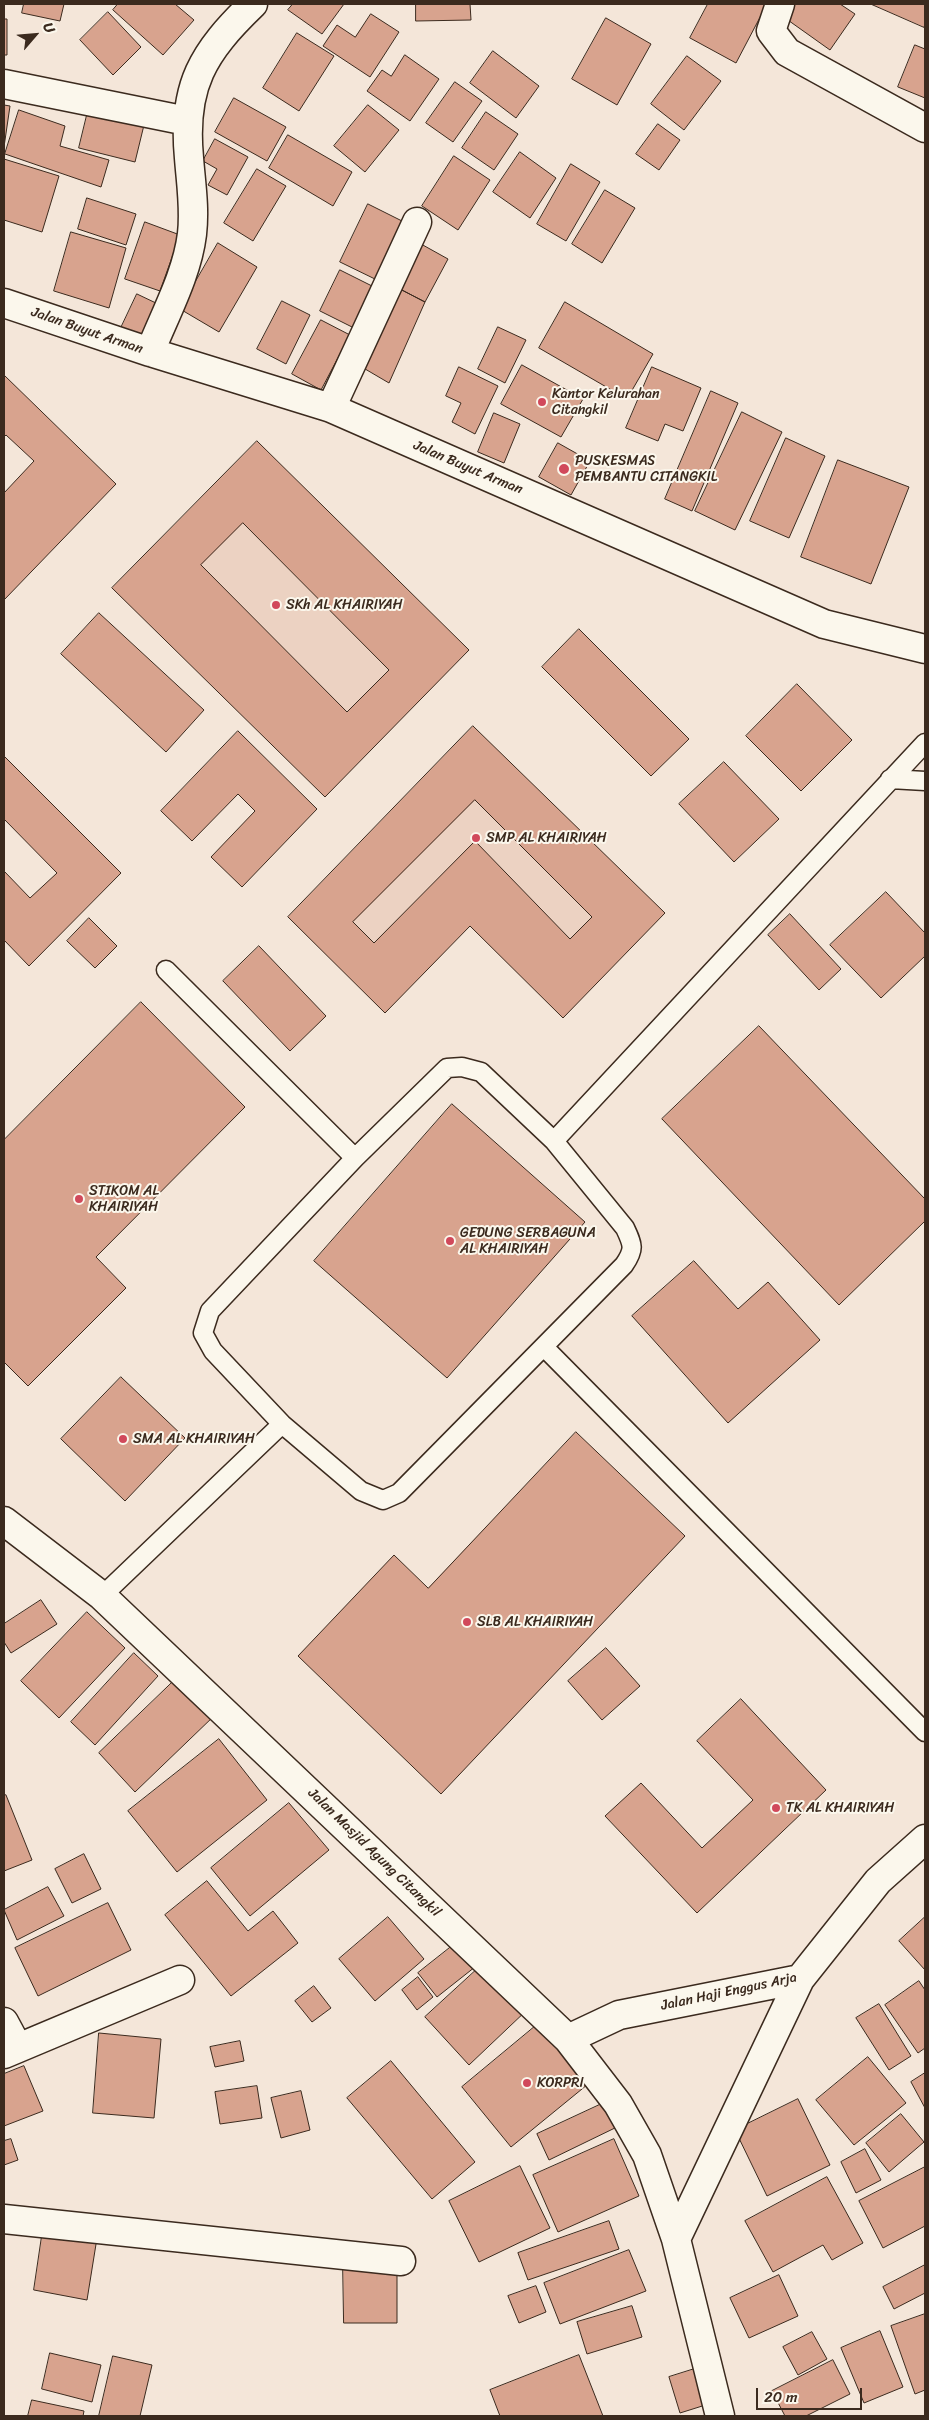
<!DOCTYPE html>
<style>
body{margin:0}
#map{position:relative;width:929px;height:2420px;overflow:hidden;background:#f4e6d9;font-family:Sriracha,sans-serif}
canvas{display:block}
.frame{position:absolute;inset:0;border:5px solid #3b2a1e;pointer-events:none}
.north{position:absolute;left:10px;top:10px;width:50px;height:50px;-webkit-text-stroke:4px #fbf7ec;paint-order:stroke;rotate:63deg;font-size:14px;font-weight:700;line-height:20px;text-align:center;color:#3b2a1e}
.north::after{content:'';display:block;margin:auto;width:18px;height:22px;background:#3b2a1e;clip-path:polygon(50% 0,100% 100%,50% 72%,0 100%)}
.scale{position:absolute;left:756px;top:2388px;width:106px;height:22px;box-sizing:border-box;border:2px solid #3b2a1e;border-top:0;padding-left:6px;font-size:15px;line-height:18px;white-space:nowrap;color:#3b2a1e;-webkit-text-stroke:4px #fbf7ec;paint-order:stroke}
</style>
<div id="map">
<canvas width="929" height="2420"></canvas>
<div class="frame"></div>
<div class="north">U</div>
<div class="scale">20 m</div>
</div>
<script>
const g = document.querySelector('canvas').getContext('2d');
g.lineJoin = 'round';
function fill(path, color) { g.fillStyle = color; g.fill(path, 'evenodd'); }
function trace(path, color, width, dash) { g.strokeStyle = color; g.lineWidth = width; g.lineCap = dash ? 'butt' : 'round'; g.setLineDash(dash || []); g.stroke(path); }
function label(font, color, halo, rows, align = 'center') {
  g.font = font + ' Sriracha,sans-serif'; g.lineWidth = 4; g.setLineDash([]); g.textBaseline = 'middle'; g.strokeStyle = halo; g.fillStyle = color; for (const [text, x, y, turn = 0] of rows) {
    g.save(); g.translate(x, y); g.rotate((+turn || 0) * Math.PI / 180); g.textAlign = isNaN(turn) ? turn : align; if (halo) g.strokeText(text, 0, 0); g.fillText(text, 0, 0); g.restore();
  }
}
const built = new Path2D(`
 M257 441 469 650 325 797 112 588Z
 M473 726 665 913 563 1018 470 926 385 1013 288 917Z`);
const building = new Path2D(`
 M24 4H64L60 21 22 13Z
 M118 4H175L194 20 163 55 113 10Z
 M293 4H344L322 34 288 10Z
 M416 4H470L471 20 416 21Z
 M708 4H767L736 63 690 38Z
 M795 4H840L855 14 830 50 785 18Z
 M871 4H925V24L924 27Z
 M108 12 141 47 113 75 80 40Z
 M371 14 399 32 370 77 323 46 337 25 355 37Z
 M606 18 651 44 617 105 572 79Z
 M4 19H7V55H4Z
 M297 33 334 56 299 111 263 88Z
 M915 45 925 49V98L898 87Z
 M493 51 539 86 516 118 470 83Z
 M405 55 439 79 410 121 367 91 382 70 391 76Z
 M687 56 721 81 684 130 651 104Z
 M455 82 482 101 453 142 426 123Z
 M234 98 286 127 267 161 215 132Z
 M4 105 10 106 4 147Z
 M368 105 399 130 365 172 334 146Z
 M19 110 65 126 60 146 109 160 101 187 5 154Z
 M88 111 144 125 135 162 79 148Z
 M486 112 518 134 494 170 462 148Z
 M658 124 680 140 659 170 636 154Z
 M288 135 352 172 333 206 269 168Z
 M215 139 248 157 227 195 208 185 217 169 203 161Z
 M520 152 556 178 530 218 493 192Z
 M454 156 490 180 458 230 422 206Z
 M4 159 59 176 42 232 4 220Z
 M571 164 600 182 566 241 537 224Z
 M257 169 286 186 253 241 224 223Z
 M605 190 635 208 602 263 572 244Z
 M87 198 136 214 126 245 78 229Z
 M368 204 404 222 377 280 340 262Z
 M145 222 180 235 160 291 125 279Z
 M71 232 126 248 109 308 54 291Z
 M218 243 257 267 219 332 180 309Z
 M421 244 448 259 425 302 398 288Z
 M340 270 376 288 356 329 320 311Z
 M398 288 425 302 389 383 360 366Z
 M137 294 158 304 140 340 120 330Z
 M282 301 310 315 286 364 257 349Z
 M565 302 653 354 627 399 539 348Z
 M321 320 350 335 321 390 292 374Z
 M498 327 526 340 505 383 478 369Z
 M522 365 583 399 561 437 501 404Z
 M459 367 498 386 475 434 452 422 461 403 446 396Z
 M652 367 701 388 683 431 665 424 658 441 626 428Z
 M4 375 116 484 4 600V493L34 461 6 435 4 437Z
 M711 391 738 403 692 511 665 499Z
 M742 412 782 432 735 530 695 511Z
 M494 413 520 424 504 463 478 452Z
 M786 438 825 456 789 538 750 521Z
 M257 441 469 650 325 797 112 588ZM243 523 389 670 347 712 201 565Z
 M558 443 590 461 571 495 539 477Z
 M838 460 909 487 871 584 801 557Z
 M99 613 204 710 166 752 61 654Z
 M579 629 689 739 651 776 542 667Z
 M797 684 852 740 801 791 746 736Z
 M473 726 665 913 563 1018 470 926 385 1013 288 917ZM475 800 592 917 570 939 475 841 374 943 353 922Z
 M238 731 317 809 242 887 211 857 255 811 238 794 192 841 161 811Z
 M4 756 121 873 29 966 4 940V871L30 898 57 873 4 819Z
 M724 762 779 819 734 862 679 804Z
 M886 892 925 933V956L881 998 830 945Z
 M790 914 841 969 819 990 768 935Z
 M89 918 117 946 95 968 67 941Z
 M259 946 326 1016 290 1051 223 981Z
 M141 1002 245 1107 96 1257 126 1288 28 1386 4 1362V1140Z
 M759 1026 925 1199V1221L839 1305 662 1119Z
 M452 1104 585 1222 447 1378 314 1261Z
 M694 1261 738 1309 768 1282 820 1340 728 1423 632 1316Z
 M121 1377 185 1438 125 1501 61 1439Z
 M576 1432 685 1536 441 1794 298 1656 394 1555 428 1588Z
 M41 1600 57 1624 11 1653 4 1642V1624Z
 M87 1612 125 1648 59 1718 21 1681Z
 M606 1648 640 1686 602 1720 568 1681Z
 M134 1653 158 1676 95 1745 71 1722Z
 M179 1676 215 1715 135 1792 99 1753Z
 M741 1699 826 1790 697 1913 605 1816 641 1783 702 1848 753 1800 697 1741Z
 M219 1739 267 1800 177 1872 128 1811Z
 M6 1795 32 1860 4 1871V1796Z
 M289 1803 329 1850 250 1916 211 1868Z
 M84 1854 101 1889 72 1903 55 1869Z
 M207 1881 248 1931 273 1911 298 1943 231 1996 165 1915Z
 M48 1887 64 1916 17 1940 4 1910Z
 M108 1903 131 1950 38 1996 15 1948Z
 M388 1917 424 1959 375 2001 339 1959Z
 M925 1917V1970L899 1941Z
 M461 1939 480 1963 437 1997 418 1973Z
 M485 1962 528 2009 469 2065 425 2017Z
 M418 1977 433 1997 417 2010 402 1990Z
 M919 1981 925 1990V2048L918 2053 885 2005Z
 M314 1986 331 2008 312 2022 295 2001Z
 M879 2004 911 2056 889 2070 856 2018Z
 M544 2019 593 2080 511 2147 462 2087Z
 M99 2033 161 2039 154 2118 93 2113Z
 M240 2041 244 2061 215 2067 210 2047Z
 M868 2057 906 2103 854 2145 816 2100Z
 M391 2061 475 2162 432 2199 347 2098Z
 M24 2066 43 2111 4 2126V2074Z
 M925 2073V2108L911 2082Z
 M257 2086 262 2118 220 2124 215 2092Z
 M301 2091 310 2130 281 2138 271 2098Z
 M798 2099 830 2165 767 2196 735 2130Z
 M608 2101 619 2126 549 2160 537 2134Z
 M901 2114 924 2142 889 2172 866 2143Z
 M11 2139 18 2160 4 2165V2141Z
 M614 2139 639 2196 558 2232 533 2175Z
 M865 2149 881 2180 856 2193 841 2162Z
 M520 2166 550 2228 479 2262 449 2201Z
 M925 2167V2226L883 2248 859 2201Z
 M827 2177 863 2243 832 2260 823 2245 773 2272 745 2221Z
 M609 2221 619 2249 528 2280 518 2253Z
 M43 2229 97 2238 87 2300 34 2290Z
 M629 2250 646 2291 560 2324 544 2283Z
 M343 2264H397V2323H344Z
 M925 2265V2293L894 2309 883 2287Z
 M779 2275 798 2316 749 2338 730 2298Z
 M536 2286 546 2312 519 2323 508 2296Z
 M632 2306 642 2337 587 2354 577 2322Z
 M925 2314V2390L915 2394 891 2326Z
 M880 2331 903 2387 864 2403 841 2348Z
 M812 2332 827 2359 798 2375 783 2347Z
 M50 2353 101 2365 92 2402 42 2389Z
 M579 2355 603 2416H500L490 2390Z
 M113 2356 152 2365 140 2416H99Z
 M833 2360 850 2394 806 2416H785L772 2391Z
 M704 2366 715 2402 680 2413 669 2377Z
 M32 2400 84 2411 83 2416H28Z`);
const lane = new Path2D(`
 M890 779 925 781
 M166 970 355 1158
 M462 1067 481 1072 554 1141 625 1228C633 1245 635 1249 624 1265L399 1493 383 1500 361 1491 282 1424 213 1351 203 1333 210 1311 355 1158 447 1068Z
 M554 1141 925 743
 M544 1347 925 1732
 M102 1596 282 1424`);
const street = new Path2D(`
 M780 4 771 31 787 52 925 128
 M4 84 187 121
 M4 303 150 352 331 408 824 624 925 649
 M150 352C165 314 187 275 192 234 195 208 191 184 189 158 182 86 203 52 253 4
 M331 408 417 222
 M4 1521 102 1596 568 2039 618 2104 647 2155 676 2239 720 2416
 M4 2022 18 2048
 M568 2039 619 2015 800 1979 878 1881 925 1839
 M4 2054 180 1980
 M4 2219 401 2261
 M676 2239 800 1979`);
const markers = [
 [542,402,5,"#d1495b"],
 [564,469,6,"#d1495b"],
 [276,605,5,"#d1495b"],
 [476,838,5,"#d1495b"],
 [79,1199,5,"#d1495b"],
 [450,1241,5,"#d1495b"],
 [123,1439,5,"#d1495b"],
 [467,1622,5,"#d1495b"],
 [776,1808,5,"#d1495b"],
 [527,2083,5,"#d1495b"]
];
const streetNames = [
 ["Jalan Buyut Arman",87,331,19],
 ["Jalan Buyut Arman",468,468,23],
 ["Jalan Masjid Agung Citangkil",374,1853,44],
 ["Jalan Haji Enggus Arja",729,1992,-12]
];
const poiNames = [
 ["Kantor Kelurahan",552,394],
 ["Citangkil",552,410],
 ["PUSKESMAS",575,461],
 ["PEMBANTU CITANGKIL",575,477],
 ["SKh AL KHAIRIYAH",286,605],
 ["SMP AL KHAIRIYAH",486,838],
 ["STIKOM AL",89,1191],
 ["KHAIRIYAH",89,1207],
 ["GEDUNG SERBAGUNA",460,1233],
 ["AL KHAIRIYAH",460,1249],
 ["SMA AL KHAIRIYAH",133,1439],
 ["SLB AL KHAIRIYAH",477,1622],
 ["TK AL KHAIRIYAH",786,1808],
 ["KORPRI",537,2083]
];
fill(built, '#ecd2c2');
fill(building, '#d8a38e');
trace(building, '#3b2a1e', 1);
trace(lane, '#3b2a1e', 21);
trace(street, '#3b2a1e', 31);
trace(lane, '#fbf7ec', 18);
trace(street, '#fbf7ec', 28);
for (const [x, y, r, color] of markers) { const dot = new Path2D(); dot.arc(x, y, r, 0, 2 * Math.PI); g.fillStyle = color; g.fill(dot); trace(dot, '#fbf7ec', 2); }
label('14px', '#3b2a1e', '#fbf7ec', streetNames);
label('14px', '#3b2a1e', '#fbf7ec', poiNames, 'left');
</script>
